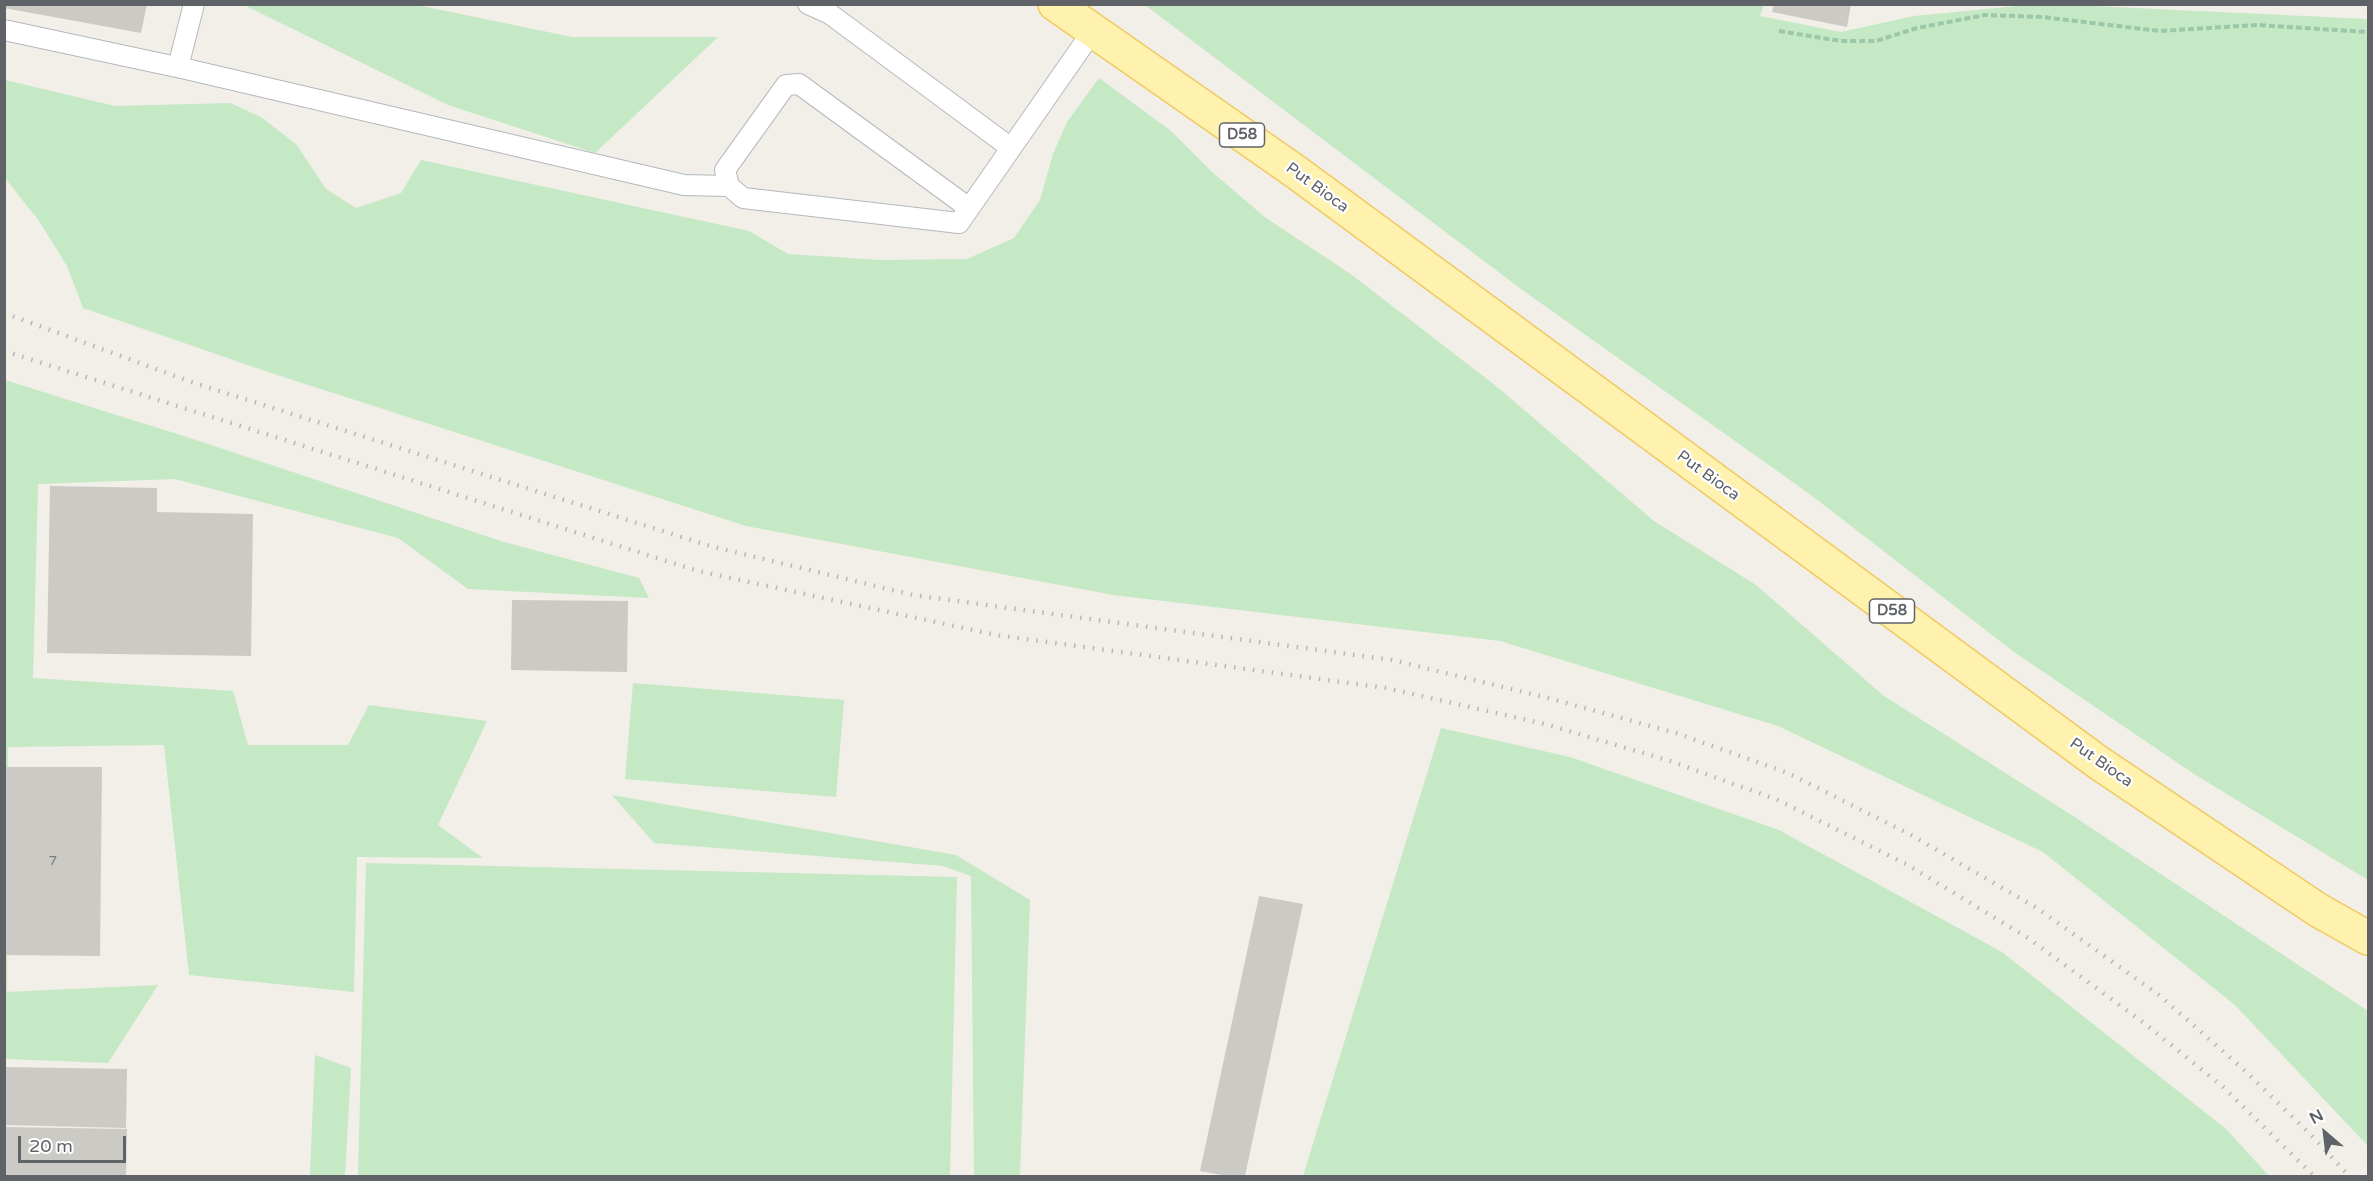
<!DOCTYPE html>
<style>
body{margin:0}
#map{position:relative;width:2373px;height:1181px;overflow:hidden;background:#f1efe8;font-family:"Varela Round",sans-serif}
canvas{display:block}
.frame{position:absolute;inset:0;border:6px solid #5f6368;pointer-events:none}
.north{position:absolute;left:2295px;top:1103px;width:60px;height:60px;-webkit-text-stroke:4px #fff;paint-order:stroke;rotate:332deg;font-size:16px;font-weight:700;line-height:24px;text-align:center;color:#5f6368}
.north::after{content:'';display:block;margin:auto;width:21px;height:27px;background:#5f6368;clip-path:polygon(50% 0,100% 100%,50% 72%,0 100%)}
.scale{position:absolute;left:18px;top:1136px;width:108px;height:27px;box-sizing:border-box;border:3px solid #5f6368;border-top:0;padding-left:8px;font-size:18px;line-height:21px;white-space:nowrap;color:#5f6368;-webkit-text-stroke:4px #fff;paint-order:stroke}
</style>
<div id="map">
<canvas width="2373" height="1181"></canvas>
<div class="frame"></div>
<div class="north">N</div>
<div class="scale">20 m</div>
</div>
<script>
const g = document.querySelector('canvas').getContext('2d');
g.lineJoin = 'round';
function fill(path, color) { g.fillStyle = color; g.fill(path, 'evenodd'); }
function trace(path, color, width, dash) { g.strokeStyle = color; g.lineWidth = width; g.lineCap = dash ? 'butt' : 'round'; g.setLineDash(dash || []); g.stroke(path); }
function label(font, color, halo, rows, align = 'center') {
  g.font = font + ' "Varela Round",sans-serif'; g.lineWidth = 4.5; g.setLineDash([]); g.textBaseline = 'middle'; g.strokeStyle = halo; g.fillStyle = color; for (const [text, x, y, turn = 0] of rows) {
    g.save(); g.translate(x, y); g.rotate((+turn || 0) * Math.PI / 180); g.textAlign = isNaN(turn) ? turn : align; if (halo) g.strokeText(text, 0, 0); g.fillText(text, 0, 0); g.restore();
  }
}
const green = new Path2D(`
 M244 5H417L572 37H718L595 153 448 105Z
 M1764 5 1760 16 1841 32 1914 16 2028 5H2072L2368 19V880L2194 774 2014 652 1811 495 1521 289 1145 5Z
 M1099 78 1171 131 1212 172 1266 218 1352 275 1496 386 1654 521 1756 585 1884 696 2070 814 2368 1011V1146L2235 1005 2043 852 1778 726 1500 641 1113 595 746 526 265 371 83 308 67 266 39 221 5 178V80L115 106 230 103 261 117 296 144 326 189 356 208 401 193 421 160 749 231 788 254 880 260 967 259 1014 238 1040 200 1053 154 1067 122Z
 M5 380 190 438 504 542 639 578 649 598 468 589 398 538 175 479 38 484 33 678 233 691 248 745H348L369 705 487 721 438 825 483 858 357 857 354 992 189 975 164 745 8 747 7 992 158 985 108 1063 5 1059Z
 M633 683 844 700 836 797 625 779Z
 M1441 728 1570 757 1779 830 2002 952 2226 1129 2269 1176H1303Z
 M612 795 956 855 1030 900 1020 1176H974L971 876 943 866 654 843Z
 M366 863 957 877 950 1176H358Z
 M315 1055 351 1068 345 1176H310Z`);
const building = new Path2D(`
 M4 4H147L141 33 4 8Z
 M1774 4H1851L1847 27 1772 12Z
 M50 486 157 488V512L253 514 251 656 47 653Z
 M512 600 628 601 627 672 511 670Z
 M6 767H102L100 956 5 955Z
 M1259 896 1303 904 1245 1176H1227L1200 1171Z
 M4 1067 127 1069 126 1128 4 1125Z
 M4 1127 127 1129 126 1176H4Z`);
const path = new Path2D(`
 M1779 31 1841 41H1876L1917 28 1985 15 2042 17 2160 31 2257 25 2368 32`);
const lane = new Path2D(`
 M808 4 830 14 1011 148
 M4 30 186 69 684 185 729 186
 M178 67 194 4
 M969 208 799 84 786 85 725 170 729 186 743 198 959 223 1092 32`);
const primary = new Path2D(`
 M1055 4 1296 172 2099 763 2318 910 2368 938`);
const rail = new Path2D(`
 M4 313 194 383 710 546 913 595 1392 660 1548 698 1676 733 1788 773 1911 835 2037 908 2159 995 2242 1068 2313 1137 2349 1176
 M4 351 698 571 996 635 1386 688 1545 724 1667 760 1778 800 1906 864 2028 938 2144 1023 2222 1086 2314 1176`);
const numberNames = [
 ["7",53,861]
];
const shields = [
 [1242,135,45],
 [1892,611,45]
];
const shieldNames = [
 ["D58",1242,135],
 ["D58",1892,611]
];
const streetNames = [
 ["Put Bioca",1317,188,36],
 ["Put Bioca",1708,476,36],
 ["Put Bioca",2101,763,35]
];
fill(green, '#c5e8c5');
fill(building, '#cccac5');
trace(lane, '#b5b8bc', 22);
trace(primary, '#f2c960', 36);
trace(path, '#9cc7a9', 4, [6, 3]);
trace(lane, '#fff', 20);
trace(primary, '#fff2af', 33);
trace(rail, '#b6b7b8', 4.5, [1.5, 8]);
label('14px', '#7a7d7f', null, numberNames);
for (const [x, y, w] of shields) { const box = new Path2D(); box.roundRect(x - w / 2, y - 12, w, 24, 4.5); g.fillStyle = '#fff'; g.fill(box); trace(box, '#5f6368', 1.5); }
label('bold 15px', '#5f6368', null, shieldNames);
label('16px', '#5f6368', '#fff', streetNames);
</script>
